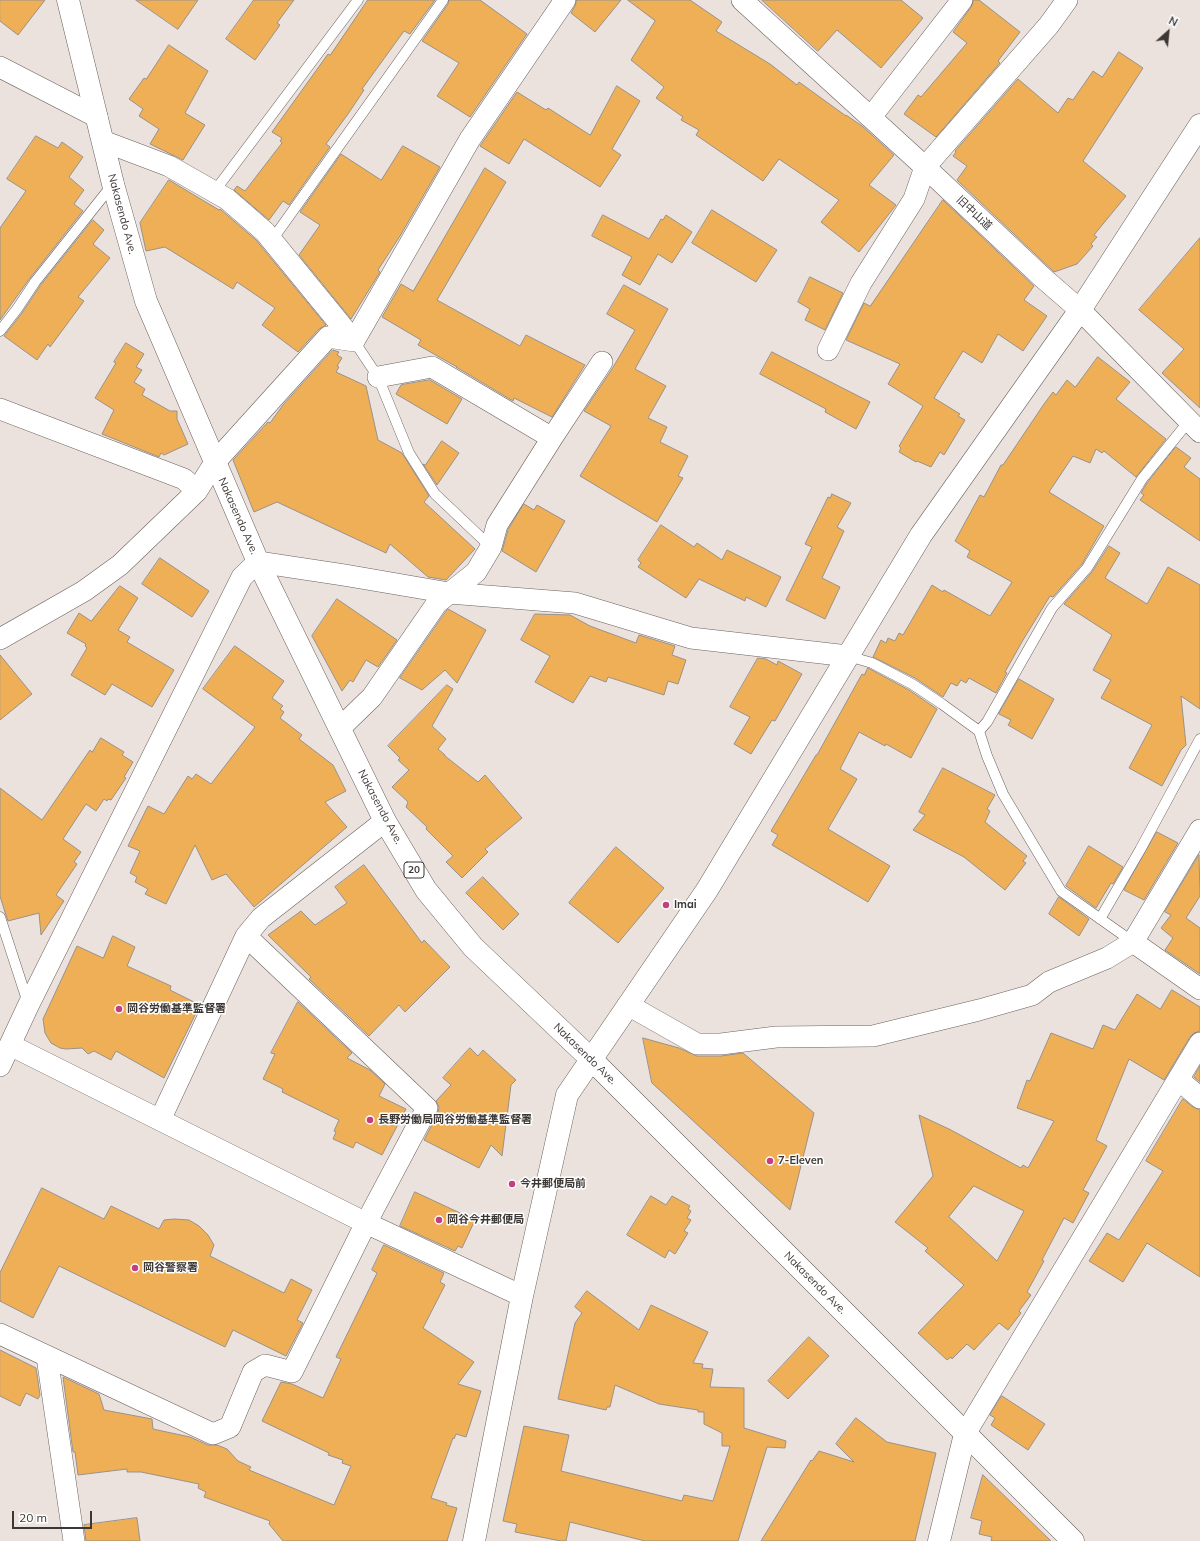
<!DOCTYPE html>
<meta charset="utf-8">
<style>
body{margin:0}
#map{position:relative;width:1200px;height:1541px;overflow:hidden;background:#ece2dd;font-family:Mulish,sans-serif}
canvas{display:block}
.north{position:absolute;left:1148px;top:12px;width:40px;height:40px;-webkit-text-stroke:3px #fff;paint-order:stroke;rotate:27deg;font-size:11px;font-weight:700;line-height:16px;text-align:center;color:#3b3735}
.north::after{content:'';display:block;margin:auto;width:14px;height:18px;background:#3b3735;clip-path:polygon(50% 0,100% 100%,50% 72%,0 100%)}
.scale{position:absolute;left:12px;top:1511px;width:80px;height:18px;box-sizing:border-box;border:2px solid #3b3735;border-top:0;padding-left:5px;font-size:12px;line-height:14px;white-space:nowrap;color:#3b3735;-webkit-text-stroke:3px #fff;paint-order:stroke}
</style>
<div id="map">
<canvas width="1200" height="1541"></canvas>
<div class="north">N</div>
<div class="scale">20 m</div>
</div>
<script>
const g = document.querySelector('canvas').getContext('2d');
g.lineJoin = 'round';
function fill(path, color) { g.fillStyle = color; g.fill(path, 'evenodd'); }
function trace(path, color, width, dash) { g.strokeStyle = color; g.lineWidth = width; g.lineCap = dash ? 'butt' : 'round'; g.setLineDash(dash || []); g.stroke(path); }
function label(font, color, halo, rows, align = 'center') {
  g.font = font + ' Mulish,"Noto Sans JP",sans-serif'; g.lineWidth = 3; g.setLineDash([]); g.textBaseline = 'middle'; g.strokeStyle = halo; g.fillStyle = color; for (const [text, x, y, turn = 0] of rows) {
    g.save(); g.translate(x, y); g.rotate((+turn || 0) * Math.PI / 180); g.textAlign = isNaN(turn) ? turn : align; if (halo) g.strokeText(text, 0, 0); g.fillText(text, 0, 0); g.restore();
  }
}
const building = new Path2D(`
 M0 0H45L18 35 0 21Z
 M136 0H198L178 29Z
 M254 0H294L277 23 280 25 255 60 226 39Z
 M368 0H435L410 34 404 31 362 89 364 90 348 114 326 144 330 147 289 205 283 201 269 220 234 190 237 186 245 191 282 143 280 141 282 138 272 132 328 54 330 55Z
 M449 0H480L527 34 470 117 437 96 459 63 422 41 448 4Z
 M577 0H621L595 32 571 13 575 6Z
 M628 0H690L722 22 716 31 770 64 797 85 799 82 846 116V115L862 126 894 155 869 185 896 205 859 252 821 222 839 200 779 159 763 181 696 135 699 130 681 120 683 117 656 98 664 87 631 60 655 21Z
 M762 0H901L923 18 881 68 837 30 818 51Z
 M974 0H979L1020 32 998 61 1000 63 936 137 904 114 918 95 921 97 967 43 953 32 971 7Z
 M169 45 208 71 185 113 205 125 183 160 150 144 159 129 139 116 143 109 129 99 144 78 146 79Z
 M1119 52 1143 68 1083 161 1126 196 1094 235 1097 237 1091 244 1093 246 1077 264 1054 272 957 180 967 166 953 156 956 152 955 151 1018 79 1058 113 1068 98 1073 100 1093 71 1102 77Z
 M617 86 640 101 612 149 621 155 600 187 524 139 509 164 480 146 517 92 546 110 548 108 590 135Z
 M36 136 58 148 62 142 83 157 69 177 84 190 74 204 83 211 30 278 0 320V228L26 191 7 179Z
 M403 146 440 167 400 236 378 270 380 272 351 319 299 255 320 225 300 212 341 154 381 180Z
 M485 168 506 182 437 300 520 346 526 335 585 365 552 417 514 398 513 401 456 367H457L418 345 421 340 382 317 401 284 413 291Z
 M169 180 219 210 220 209 256 240 326 325 319 329 298 352 262 325 275 308 237 282 233 289 165 247 146 251 140 223Z
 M943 200 1034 286 1024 300 1047 316 1023 351 998 334 982 363 963 351 934 398 960 414 958 416 965 420 944 455 940 452 931 467 917 461 916 462 899 452 901 448 899 446 923 406 888 384 900 364 846 340 864 303 870 306Z
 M712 210 777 250 756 282 692 243Z
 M603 215 649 239 661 219 663 220 666 215 692 232 672 263 658 254 640 285 622 275 632 257 592 236Z
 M93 220 104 230 93 244 110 258 78 297 84 301 50 347 48 344 37 360 4 336 22 313 40 286Z
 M1200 238V408L1162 373 1184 349 1139 310Z
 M810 277 843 293 825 330 805 320 810 309 798 302Z
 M624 285 668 309 635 369 666 386 648 418 667 427 660 442 688 456 678 476 683 478 657 522 580 476 611 426 584 411 612 369 635 330 607 314Z
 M126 343 144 354 136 367 142 370 134 382 145 389 142 395 170 411H177V419L188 444 164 455 161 453 159 457 102 434 114 410 95 398 116 363 114 362Z
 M333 350 339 352 337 355 342 358 337 366 339 367 336 372 366 386 378 440 402 453 429 496 424 502 475 549 446 580 428 577 390 544 386 553 277 502 254 512 233 460 268 422 270 423 283 405Z
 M772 352 870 402 856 429 825 412 826 409 760 374Z
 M1098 357 1130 382 1116 399 1166 439 1136 477 1104 451 1102 453 1096 449 1090 463 1073 456 1049 492 1104 526 1082 564 1053 597 1050 596 1023 640 1005 672 1007 673 996 693 969 678 966 683 961 680 957 686 951 683 943 697 915 678 873 657 881 640 886 643 888 638 895 641 899 633 903 635 932 585 943 592 944 590 990 616 1012 582 967 557 970 551 955 541 980 495 984 497 1001 465H1003L1044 404 1053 392 1056 395 1067 380 1075 387Z
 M430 380 462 399 447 424 396 394 401 385Z
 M442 441 459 453 437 485 423 464 425 465Z
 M1176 447 1191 458 1184 467 1200 479V541L1140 500 1144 495 1141 493 1147 483Z
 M832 494 851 503 837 527 844 531 822 578 840 587 825 619 786 600 812 547 805 544 828 497 830 498Z
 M524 504 534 510 537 505 565 521 536 572 502 551 508 530Z
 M661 525 694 547 697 543 722 560 727 550 781 577 766 607 746 597 745 601 699 579 686 598 638 567 641 563 638 560Z
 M1109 546 1120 553 1105 578 1147 604 1168 567 1200 585V709L1181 696 1186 745 1181 750 1162 786 1129 768 1152 725 1101 698 1111 680 1093 670 1112 635 1064 604 1092 572Z
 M160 558 209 591 192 617 142 584Z
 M120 586 138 598 118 630 130 637 127 642 174 670 152 707 112 684 105 695 71 675 87 648 85 646 86 644 67 633 79 613 91 621Z
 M337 599 397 640 378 667 366 660 353 682 350 680 342 691 312 636Z
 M448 609 486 630 457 683 445 670 422 690 400 678Z
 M535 614 570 615 590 626 636 643 639 635 675 646 672 655 686 660 678 684 668 681 664 695 608 677 606 682 590 676 573 703 535 682 550 656 521 640Z
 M235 646 284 681 272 698 283 706 280 709 284 712 280 718 302 735 299 739 333 765 346 791 325 802 347 827 254 907 226 874 212 880 195 845 166 904 145 894 148 889 135 882 137 877 130 873 140 851 128 846 148 806 164 814 188 776 192 779 196 774 211 784 255 727 203 689Z
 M0 655 32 694 0 720Z
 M758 658 766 659 777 665 778 661 802 674 775 721 772 720 751 754 734 744 750 717 730 707Z
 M868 668 909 690 937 709 911 758 886 744 885 746 859 732 840 769 857 779 828 829 890 866 868 902 772 845 778 835 771 831 816 755H817L862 674 864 675Z
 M1019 679 1054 699 1032 739 1008 725 1011 720 999 714Z
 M447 685 453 689 432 726 446 739 438 749 445 755V756L478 782 485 775 522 818 485 849 488 852 462 878 446 862 453 856 426 829 427 827 406 807 408 802 392 787 409 770 398 760 400 758 388 746Z
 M101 738 124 752 122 755 133 762 124 777 126 778 111 800 108 799 107 801 104 799 96 811 86 804 63 839 81 852 74 862 77 864 56 895 64 901 41 935 39 913 8 921 5 912 0 896V788L42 820 90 750 92 752Z
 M943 768 995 795 987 809 990 811 985 822 1027 856 1023 861 1026 863 1005 890 964 857 913 830 925 815 919 812Z
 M1157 832 1178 843 1144 900 1124 890Z
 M1089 846 1123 867 1113 884 1111 883 1096 908 1066 886Z
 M616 847 664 888 618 943 569 903Z
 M1199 855 1200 896 1186 918 1200 928V974L1165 950 1173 938 1161 928 1171 915 1165 912Z
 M364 865 422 943 424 940 450 967 405 1012 399 1005 369 1036 309 979 311 977 268 935 301 911 315 925 347 903 335 887Z
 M483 877 519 914 503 930 466 893Z
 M1059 897 1089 919 1079 936 1049 914Z
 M113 936 135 947 127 966 171 986 170 990 200 1005 164 1078 116 1051 111 1060 94 1051 88 1054 82 1048 66 1049 60 1048 51 1043 45 1033 43 1019 77 946 103 958Z
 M1172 990 1200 1007V1031L1194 1033 1190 1037 1164 1080 1129 1059 1096 1140 1107 1146 1083 1190 1089 1193 1073 1223 1064 1218 1042 1260 1044 1261 1027 1292 1031 1295 1019 1311 1021 1313 1008 1330 999 1323 974 1350 967 1344 952 1359 951 1357 947 1360 918 1333 964 1285 925 1251 928 1248 895 1222 933 1176 919 1115 951 1130 1021 1168 1023 1165 1028 1168 1054 1121 1017 1108 1027 1080 1030 1081 1051 1033 1093 1049 1103 1025 1115 1030 1137 994 1160 1009ZM974 1186 1024 1211 997 1261 949 1217Z
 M298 1002 352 1053 347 1058 370 1070 385 1084 379 1096 406 1109 382 1155 356 1142 353 1148 333 1139 336 1132 334 1131 339 1120 282 1092 283 1089 263 1079 275 1054 271 1053Z
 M643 1038 679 1048 697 1056H721L743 1053 814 1113 790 1210 652 1083Z
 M470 1048 478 1056 483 1050 516 1080 511 1085 502 1156 491 1145 479 1168 424 1140 438 1113 439 1107 436 1101 451 1085 443 1078Z
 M1200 1066V1082L1194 1077Z
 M1183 1099 1193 1107 1200 1110V1277L1147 1243 1123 1282 1089 1261 1107 1233 1119 1240 1163 1171 1146 1161Z
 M42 1188 104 1219 111 1206 159 1229 164 1220 174 1219 189 1220 199 1226 208 1235 214 1245 210 1256 284 1293 291 1279 312 1290 297 1320 303 1323 286 1356 233 1330 225 1347 59 1266 33 1318 0 1301V1273Z
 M415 1192 475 1220 462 1248 458 1246 455 1251 400 1226Z
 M651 1196 666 1205 672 1196 690 1206 688 1209 691 1211 687 1218 691 1220 684 1231 688 1233 675 1254 669 1250 665 1258 627 1235Z
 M384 1245 444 1273 440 1282 445 1285 423 1328 474 1362 458 1384 481 1391 466 1437 456 1434 454 1439 453 1438 431 1498 447 1503 446 1505 457 1508 447 1541H283L269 1524 270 1521 204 1497 206 1492 198 1488 199 1484 141 1472H127V1469L78 1475 75 1452H73L63 1377 99 1394 104 1410 152 1419 153 1429 190 1437 208 1445H217L227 1449 238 1461 251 1467 249 1470 334 1505 351 1466 342 1463 343 1460 328 1455 329 1453 262 1421 281 1382 292 1384 323 1398 341 1359 336 1357 377 1273 372 1270Z
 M587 1291 639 1330 651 1305 708 1332 693 1363 703 1364 702 1368 713 1369 710 1387 744 1388V1428L786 1441 785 1448 767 1447 738 1541H645L570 1522 566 1541H561L515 1532 517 1524 503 1521 524 1426 569 1435 561 1471 682 1501 684 1495 713 1501 730 1446H722V1433L704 1424V1412H698V1410L659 1404 615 1385 610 1407H607L606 1410 558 1399 575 1323 582 1313 575 1307Z
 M809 1337 829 1356 788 1399 768 1381Z
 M0 1350 36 1368 40 1395 38 1399 26 1393 20 1406 0 1396Z
 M1002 1396 1045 1424 1028 1450 991 1425 995 1418 990 1415Z
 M856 1418 887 1442 936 1453 915 1541H761L811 1460 812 1461 819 1451 854 1462 836 1444Z
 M983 1475 1051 1541H991L992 1537 979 1534 982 1521 971 1518Z
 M137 1518 140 1541H86L84 1525Z`);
const service = new Path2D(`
 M214 192 358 0
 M272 240 443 0
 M0 331 17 309 35 282 113 184
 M354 341 378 377 409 453 435 494 491 547
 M848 656 872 663 912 684 942 704 979 731 987 756 1003 794 1061 891 1133 942
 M979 731 987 722 1052 608 1087 568 1142 479 1189 421
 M0 917 28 1003
 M1100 919 1140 850 1200 739`);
const minor = new Path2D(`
 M742 0 925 167 1042 277 1080 310 1200 432
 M0 67 97 117
 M871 117 962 0
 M103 141 169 166 227 199 265 232 354 341
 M828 350 861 283 914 199 925 167 1049 25 1067 0
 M378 377 432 367 552 438
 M0 409 184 479 197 491
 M0 639 84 591 120 565 197 491 215 462 328 337 354 341 470 139 565 0
 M340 728 372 697 437 603 476 572 491 547 497 525 552 438 602 362
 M1133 942 1200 989
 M628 1005 697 1044H721L776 1037 873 1036 979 1010 1032 995 1049 982 1107 958 1133 942 1200 830
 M10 1045 366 1223 522 1296
 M0 1066 29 1004 242 577 258 562 344 575 449 593 575 603 691 638 848 656
 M1179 1080 1200 1098
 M160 1120 246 936 261 918 385 821
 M0 1334 213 1434 230 1427 253 1372 265 1365 292 1372 366 1223 427 1108 246 936
 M47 1357 74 1541
 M965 1434 1200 1043`);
const tertiary = new Path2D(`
 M474 1541 522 1296 567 1095 707 890 921 535 1080 310 1200 125
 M939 1541 965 1434`);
const trunk = new Path2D(`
 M68 0 113 184 146 301 258 562 385 821 426 890 473 947 591 1059 1073 1541`);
const markers = [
 [666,905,4,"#c53f7f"],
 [119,1009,4,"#c53f7f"],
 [370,1120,4,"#c53f7f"],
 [770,1161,4,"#c53f7f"],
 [512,1184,4,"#c53f7f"],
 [439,1220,4,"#c53f7f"],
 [135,1268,4,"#c53f7f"]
];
const shields = [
 [414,870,20]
];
const shieldNames = [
 ["20",414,870]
];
const streetNames = [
 ["旧中山道",974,213,43],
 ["Nakasendo Ave.",122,214,75],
 ["Nakasendo Ave.",238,516,66],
 ["Nakasendo Ave.",380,807,62],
 ["Nakasendo Ave.",585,1054,44],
 ["Nakasendo Ave.",815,1283,45]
];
const poiNames = [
 ["Imai",674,905],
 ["岡谷労働基準監督署",127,1009],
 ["長野労働局岡谷労働基準監督署",378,1120],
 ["7-Eleven",778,1161],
 ["今井郵便局前",520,1184],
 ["岡谷今井郵便局",447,1220],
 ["岡谷警察署",143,1268]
];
fill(building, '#efaf56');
trace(building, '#98918a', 1);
trace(service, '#6a615d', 11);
trace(minor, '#6a615d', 22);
trace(tertiary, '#6a615d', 23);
trace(trunk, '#6a615d', 23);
trace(service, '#fff', 10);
trace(minor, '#fff', 21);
trace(tertiary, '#fff', 22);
trace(trunk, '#fff', 22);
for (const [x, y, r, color] of markers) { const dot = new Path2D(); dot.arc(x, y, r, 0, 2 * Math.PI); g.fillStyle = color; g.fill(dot); trace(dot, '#fff', 1.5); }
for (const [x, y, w] of shields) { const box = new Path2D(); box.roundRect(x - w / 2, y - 8, w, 16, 3); g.fillStyle = '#fff'; g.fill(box); trace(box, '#3b3735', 1); }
label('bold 10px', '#3b3735', null, shieldNames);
label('11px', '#3b3735', '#fff', streetNames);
label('bold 11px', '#3b3735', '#fff', poiNames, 'left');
</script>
